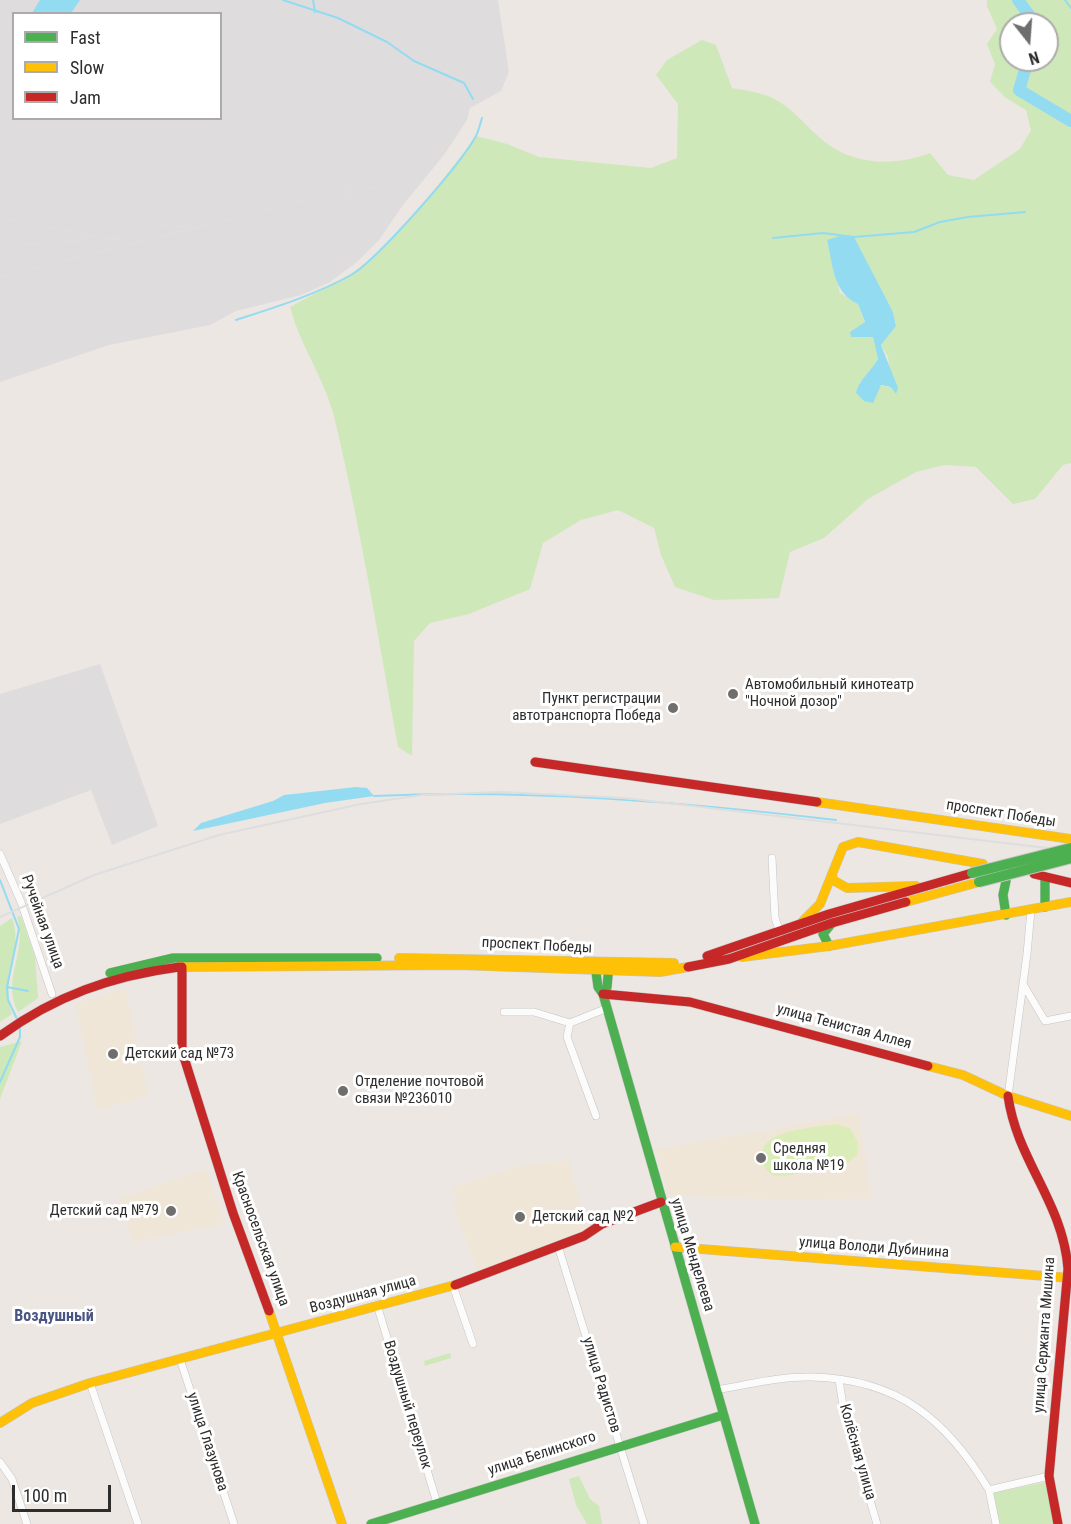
<!DOCTYPE html>
<meta charset="utf-8">
<style>
body{margin:0}
#map{position:relative;width:1071px;height:1524px;overflow:hidden;background:#ece7e2;font-family:"Roboto Condensed",sans-serif}
canvas{display:block}
.legend{position:absolute;left:12px;top:12px;width:210px;height:108px;box-sizing:border-box;background:#fff;border:2px solid #ababab;margin:0;padding:8px 10px;list-style:none;font-size:18px;color:#2d2d2d}
.legend li{display:flex;align-items:center;gap:12px;height:30px}
.legend b{width:30px;border:2px solid #ababab}
.north{position:absolute;left:999px;top:12px;width:60px;height:60px;box-sizing:border-box;background:#fff;border:2px solid #ababab;border-radius:50%;rotate:163deg;font-size:16px;font-weight:700;line-height:24px;text-align:center;color:#2d2d2d}
.north::after{content:'';display:block;margin:auto;width:21px;height:27px;background:#706e6c;clip-path:polygon(50% 0,100% 100%,50% 72%,0 100%)}
.scale{position:absolute;left:12px;top:1485px;width:99px;height:27px;box-sizing:border-box;border:3px solid #2d2d2d;border-top:0;padding-left:8px;font-size:18px;line-height:21px;white-space:nowrap;color:#2d2d2d;-webkit-text-stroke:4px #fff;paint-order:stroke}
</style>
<div id="map">
<canvas width="1071" height="1524"></canvas>
<ul class="legend">
<li><b style="height:8px;background:#4caf50"></b>Fast</li>
<li><b style="height:8px;background:#ffc107"></b>Slow</li>
<li><b style="height:8px;background:#c62828"></b>Jam</li>
</ul>
<div class="north">N</div>
<div class="scale">100 m</div>
</div>
<script>
const g = document.querySelector('canvas').getContext('2d');
g.lineJoin = 'round';
function fill(path, color) { g.fillStyle = color; g.fill(path, 'evenodd'); }
function trace(path, color, width, dash) { g.strokeStyle = color; g.lineWidth = width; g.lineCap = dash ? 'butt' : 'round'; g.setLineDash(dash || []); g.stroke(path); }
function label(font, color, halo, rows, align = 'center') {
  g.font = font + ' "Roboto Condensed",sans-serif'; g.lineWidth = 6; g.setLineDash([]); g.textBaseline = 'middle'; g.strokeStyle = halo; g.fillStyle = color; for (const [text, x, y, turn = 0] of rows) {
    g.save(); g.translate(x, y); g.rotate((+turn || 0) * Math.PI / 180); g.textAlign = isNaN(turn) ? turn : align; if (halo) g.strokeText(text, 0, 0); g.fillText(text, 0, 0); g.restore();
  }
}
const industrial = new Path2D(`
 M0 0H498L509 72 501 91 470 108 467 120 444 155 403 205 379 240 357 262 330 282 301 295 236 311 210 325 109 345 0 382ZM14 14H220V118H14Z
 M100 664 158 826 112 845 91 790 0 824V694Z`);
const education = new Path2D(`
 M125 988 148 1096 138 1098V1102H124L97 1111 76 1004Z
 M858 1114 872 1198 788 1200 668 1195 655 1149Z
 M569 1160 586 1229 478 1271 453 1204 457 1199 453 1187 516 1167Z
 M206 1169 224 1224 133 1242 118 1199Z`);
const green = new Path2D(`
 M987 0H1071V463L1063 465 1035 499 1013 504 976 467 944 465 916 472 868 499 824 538 790 552 779 598 714 600 675 587 661 555 654 528 618 510 581 520 543 543 530 589 469 614 430 623 414 641 412 756 398 747C378 636 360 525 334 416 324 378 300 345 290 307 310 295 335 286 354 272 397 242 444 178 476 136L507 144 539 157 651 168 677 158 678 104 656 75 667 60 702 40 716 45 732 88C743 90 757 92 768 96 792 106 806 127 825 142 855 166 896 166 930 153L948 175 974 180 1020 149 1031 130 1026 110 1006 98 990 82 995 64 987 44 997 29 987 6ZM1011 24H1047V60H1011ZM854 238 893 312 896 326 881 345 888 357 891 387 859 383 871 373 878 359 873 337H851L850 332 865 323 858 304 840 293 827 241Z
 M21 916 35 957 38 998 18 1012C1 980 28 951 17 917Z
 M12 918C24 950 0 980 12 1014L0 1022V926Z
 M22 1041 0 1099V1047Z
 M450 1353 451 1358 425 1366 424 1361Z
 M579 1476 590 1499 599 1506 602 1524H587L576 1505 569 1479Z
 M1046 1482 1055 1524H999L992 1493Z`);
const pitch = new Path2D(`
 M835 1124 850 1128 858 1143 857 1155 843 1166 785 1176H774L766 1170C745 1129 811 1129 835 1124Z`);
const water = new Path2D(`
 M40 0H80L71 13H32Z
 M840 236 854 237 893 312 896 326 881 345 898 388 896 394 891 387 881 385 873 403 864 401 856 393C859 379 871 372 878 359L873 337H851L850 332 865 322 858 304C833 293 833 265 827 240Z
 M356 787 367 788 374 796 325 803 193 831 201 823 273 801 284 795Z`);
const stream = new Path2D(`
 M283 0 338 18 387 42 414 61 464 83 473 99
 M313 0 315 12
 M1065 0 1071 8
 M773 238 823 233 854 237 914 232 940 222 968 217 1025 212
 M236 320C276 307 315 295 351 275 378 259 461 164 476 136 479 130 480 124 482 118
 M374 796C529 789 682 802 836 820
 M0 880 19 929 7 987 8 1000 17 1019
 M7 987 28 991
 M0 1082 20 1037V1026`);
const river = new Path2D(`
 M1018 0 1032 19V24
 M1028 60 1019 90 1071 121`);
const street = new Path2D(`
 M0 854 21 902 52 994
 M772 858 775 918 780 932
 M1023 984 1045 1021 1071 1016
 M504 1012H534L570 1023
 M1008 1096 1027 954 1031 910
 M596 1116 567 1037 570 1023 605 1009
 M558 1246 644 1524
 M453 1286 473 1344
 M378 1308 437 1503
 M180 1359 234 1524
 M839 1380 844 1412 877 1524
 M90 1383 138 1524
 M716 1390C747 1385 781 1376 812 1377 898 1379 946 1419 989 1490L1049 1476
 M0 1462 12 1479 27 1524
 M989 1490 996 1524`);
const fast = new Path2D(`
 M1045 877V907
 M1006 881 1003 895 1006 915
 M829 946 823 934 832 923
 M595 965 598 987 603 994 755 1524
 M110 973 173 958H377
 M603 994 607 987 609 965
 M371 1524 723 1415`);
const slow = new Path2D(`
 M817 802 1071 839
 M832 874 833 880 847 888 916 886
 M906 902 979 882
 M802 922 820 904 843 847 858 842 983 864
 M742 957 829 946 1071 902
 M399 958 674 963
 M179 967 459 965 660 972 688 967
 M928 1066 963 1075 1008 1096 1071 1116
 M675 1247 1071 1278
 M269 1311 342 1524
 M0 1423 32 1403 90 1383 455 1285`);
const jam = new Path2D(`
 M535 762 817 802
 M1034 874 1071 883
 M707 956 829 914 972 873
 M182 967V1051L233 1213 269 1311
 M688 967 729 959 832 923 906 902
 M603 994 690 1002 928 1066
 M0 1036C55 996 111 976 179 967
 M1008 1096C1017 1161 1063 1202 1068 1269L1049 1476 1058 1524
 M455 1285 584 1236 602 1224 661 1202`);
const rail = new Path2D(`
 M18 14 26 0
 M0 44 14 21
 M343 196 378 186
 M132 206 162 225 187 228
 M0 218 111 239 139 237
 M0 246 87 240
 M0 277 321 196 372 177 405 158
 M0 917 94 875 219 835 361 804 422 795 500 792 625 798 1047 848`);
const fastBridge = new Path2D(`
 M972 873 1071 848
 M979 882 1071 858`);
const markers = [
 [733,694,6,"#706e6c"],
 [673,708,6,"#706e6c"],
 [113,1054,6,"#706e6c"],
 [343,1091,6,"#706e6c"],
 [761,1158,6,"#706e6c"],
 [171,1211,6,"#706e6c"],
 [520,1217,6,"#706e6c"]
];
const poiNames = [
 ["Автомобильный кинотеатр",745,685],
 ["\"Ночной дозор\"",745,702],
 ["Пункт регистрации",661,699,"right"],
 ["автотранспорта Победа",661,716,"right"],
 ["Детский сад №73",125,1054],
 ["Отделение почтовой",355,1082],
 ["связи №236010",355,1099],
 ["Средняя",773,1149],
 ["школа №19",773,1166],
 ["Детский сад №79",159,1211,"right"],
 ["Детский сад №2",532,1217]
];
const streetNames = [
 ["проспект Победы",1001,814,9],
 ["Ручейная улица",42,922,70],
 ["проспект Победы",537,946,3],
 ["улица Тенистая Аллея",844,1027,15],
 ["Красносельская улица",260,1239,70],
 ["улица Володи Дубинина",874,1248,4],
 ["улица Менделеева",692,1255,73],
 ["Воздушная улица",363,1295,-15],
 ["улица Сержанта Мишина",1045,1335,-86],
 ["улица Радистов",601,1385,73],
 ["Воздушный переулок",407,1405,73],
 ["улица Глазунова",207,1442,72],
 ["Колёсная улица",857,1452,74],
 ["улица Белинского",542,1454,-18]
];
const neighbourhoodNames = [
 ["Воздушный",54,1317]
];
fill(industrial, '#dfdcde');
fill(education, '#efe6d7');
fill(green, '#cee8ba');
fill(pitch, '#daecb7');
fill(water, '#93dbf1');
trace(stream, '#93dbf1', 2);
trace(river, '#93dbf1', 12);
trace(street, '#c5c4c3', 8);
trace(fast, '#c5c4c3', 10);
trace(slow, '#c5c4c3', 10);
trace(jam, '#c5c4c3', 10);
trace(street, '#fcfbfb', 7);
trace(fast, '#4caf50', 9);
trace(slow, '#ffc107', 9);
trace(jam, '#c62828', 9);
trace(rail, '#dedee0', 2);
trace(fastBridge, '#c6c4c3', 12, []);
trace(fastBridge, '#4caf50', 10);
for (const [x, y, r, color] of markers) { const dot = new Path2D(); dot.arc(x, y, r, 0, 2 * Math.PI); g.fillStyle = color; g.fill(dot); trace(dot, '#fff', 2); }
label('15px', '#2d2d2d', '#fff', poiNames, 'left');
label('15px', '#2d2d2d', '#fff', streetNames);
label('bold 16px', '#4a5582', '#fff', neighbourhoodNames);
</script>
